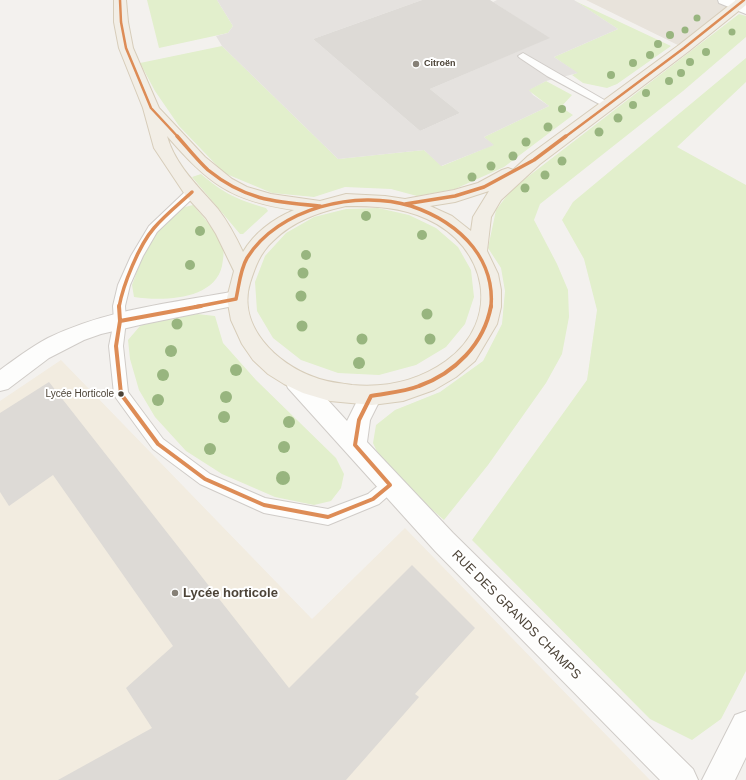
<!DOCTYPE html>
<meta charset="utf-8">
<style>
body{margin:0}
canvas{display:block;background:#f3f1ee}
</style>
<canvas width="746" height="780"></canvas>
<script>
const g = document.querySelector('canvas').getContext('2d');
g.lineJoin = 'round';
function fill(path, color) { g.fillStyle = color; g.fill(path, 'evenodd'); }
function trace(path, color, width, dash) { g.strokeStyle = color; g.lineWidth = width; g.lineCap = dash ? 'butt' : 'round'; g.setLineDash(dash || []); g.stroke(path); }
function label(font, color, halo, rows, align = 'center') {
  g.font = font + ' Arial,sans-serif'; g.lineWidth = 4; g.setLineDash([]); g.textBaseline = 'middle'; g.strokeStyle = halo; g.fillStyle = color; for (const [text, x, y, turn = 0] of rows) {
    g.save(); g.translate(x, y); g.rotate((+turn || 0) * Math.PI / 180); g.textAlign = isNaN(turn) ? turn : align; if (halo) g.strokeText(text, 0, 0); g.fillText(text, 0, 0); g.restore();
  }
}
const residential = new Path2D(`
 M586 0H724L737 7 684 48Z`);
const education = new Path2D(`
 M61 360 312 619 405 528 650 780H0V401Z`);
const green = new Path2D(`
 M147 0H217L233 26 228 33 159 48Z
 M575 1 671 46 617 84 607 88 583 83 572 75 577 73 554 57 618 29Z
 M739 14 746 16V37L683 91 540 204 534 220 557 264 568 290 569 317 562 354 546 383 488 465 444 520 385 469 373 443 376 425 395 410 440 392 483 361 502 324 505 291 501 268 488 248 496 210 512 189Z
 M222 46 338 159 424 150 442 166 493 145 484 137 549 106 528 90 546 81 572 95 561 107 573 115 504 167 455 189 417 196 391 189 345 187 314 197 272 193 224 173 179 126 155 91 140 63Z
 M746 58V82L677 147 746 185V671L721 719 692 740 650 719 472 540 587 380 597 310 584 259 562 220 573 202Z
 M201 174C223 193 238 200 266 208L268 211 243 234H240L192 177Z
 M193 205C203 217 216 230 222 245 225 252 223 259 222 266 214 301 161 301 134 297L132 285 144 252 158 230 177 209Z
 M378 208 409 215 436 228 458 247 471 270 474 297 465 324 446 347 416 365 379 375 338 373 301 360 273 338 257 311 255 282 265 256 286 233 314 217 346 209Z
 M197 314 215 316 223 343 256 380 336 458 344 474 341 488 331 501 314 505 275 497 222 474 186 451 155 417 139 390 130 359 128 340 140 326 152 321Z`);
const parking = new Path2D(`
 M217 0H422L313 39 420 131 460 113 430 89 549 38 493 2 497 0H574L618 29 554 57 578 73 546 81 529 90 533 95 549 106 484 137 494 145 441 166 424 150 338 159 222 46 216 36 228 33 233 26Z`);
const building = new Path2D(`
 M422 0H490L550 38 430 89 460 113 420 131 313 39Z
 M49 382 289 688 412 565 475 628 415 694 419 697 346 780H58L152 728 126 688 173 646 53 475 9 506 0 492V413Z`);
const service = new Path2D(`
 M523 53 613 105 611 107H605L547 76 520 58 518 56Z
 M192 188 196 189 198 192 196 195 157 232 143 256 130 285 125 306 126 321 123 346 128 392 163 439 210 474 265 498 328 509 368 494 385 480 390 478 395 480 398 485 395 490 379 504 328 525 264 513 200 484 153 449 116 398 114 394 109 346 114 321 113 306 118 285 131 256 149 226 188 189Z`);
const minor = new Path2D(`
 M718 0H735L746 5V14L719 3Z
 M236 291 243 294 246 299 243 304 144 324 101 334 84 340 49 358 8 389 0 391V370C15 359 31 347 48 338 107 309 173 303 236 291Z
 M296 372 304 374 347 421 363 389 371 386 379 389 382 396 370 420 367 442 453 533 693 769 698 780H660L435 551 288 388 285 381 288 374Z
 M746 711V757L735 780H702L735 715Z`);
const primary = new Path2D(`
 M114 0H126L128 22 133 48 159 108 205 157 232 179 247 187 271 194 320 201 346 194 385 196 405 199 454 190 478 183 502 170 508 168 513 170 528 156 679 45 736 0H746V5L689 51 540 164 501 200 491 217 487 251 498 274 501 290V307L497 324 475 361 456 377 434 390 403 401 372 405 330 401 303 393 284 384 268 374 253 360 242 344 231 320 227 298 234 271 216 234 206 218 186 196 154 148 143 108 119 48 114 22ZM167 136C208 183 230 201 294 210 273 219 255 232 243 252 236 237 228 222 218 209 199 187 175 165 167 136ZM489 191 473 217 471 231 452 216 430 206 455 202ZM346 206C374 206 401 207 427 219 487 246 503 320 446 361 418 381 386 388 352 385 339 383 326 382 314 377 277 364 237 326 250 283 255 267 260 253 273 241 293 221 319 212 346 206Z`);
const bus1Far2 = new Path2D(`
 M120 0 121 22 126 48 151 108 178 137
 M565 137 684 48 744 0`);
const bus1Far1 = new Path2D(`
 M177 136C187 147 197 160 208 170 245 200 274 202 320 206
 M405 204 455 196 484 187 534 160 566 136
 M236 299C239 286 240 270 247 258 278 208 357 189 411 206 435 214 457 227 473 247 487 265 493 284 491 307
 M119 307C123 285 139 245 154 228 165 215 179 204 192 192
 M195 307 236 299`);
const bus1 = new Path2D(`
 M119 306 120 321 116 346 121 394 158 444 205 479 264 505 328 517 373 499 390 485
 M120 321 201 306
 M371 396C387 393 404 392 419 386 455 373 484 344 491 306
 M371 396 359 420 355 445 390 485`);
const trees = [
 [697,18,3.5],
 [685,30,3.5],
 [732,32,3.5],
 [670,35,4],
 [658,44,4],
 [706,52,4],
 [650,55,4],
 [690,62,4],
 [633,63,4],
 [681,73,4],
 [611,75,4],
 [669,81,4],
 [646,93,4],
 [633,105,4],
 [562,109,4],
 [618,118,4.5],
 [548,127,4.5],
 [599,132,4.5],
 [526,142,4.5],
 [513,156,4.5],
 [562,161,4.5],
 [491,166,4.5],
 [545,175,4.5],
 [472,177,4.5],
 [525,188,4.5],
 [366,216,5],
 [200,231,5],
 [422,235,5],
 [306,255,5],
 [190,265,5],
 [303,273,5.5],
 [301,296,5.5],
 [427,314,5.5],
 [177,324,5.5],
 [302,326,5.5],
 [362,339,5.5],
 [430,339,5.5],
 [171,351,6],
 [359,363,6],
 [236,370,6],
 [163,375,6],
 [226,397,6],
 [158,400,6],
 [224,417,6],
 [289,422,6],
 [284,447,6],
 [210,449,6],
 [283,478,7]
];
const markers = [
 [416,64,4,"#868077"],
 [121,394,3.5,"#4c4337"],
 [175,593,4,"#868077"]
];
const farPoinames = [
 ["Citroën",424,64]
];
const busNames = [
 ["Lycée Horticole",114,394]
];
const nearPoinames = [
 ["Lycée horticole",183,593]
];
const nearStreetnames = [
 ["RUE DES GRANDS CHAMPS",516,615,45]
];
fill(residential, '#e8e3db');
fill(education, '#f2ece0');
fill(green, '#e2efcc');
fill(parking, '#e5e2df');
fill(building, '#dddad6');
trace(service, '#d0ccc8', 2);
trace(minor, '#d0ccc8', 2);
trace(primary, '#d7cdba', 2);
fill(service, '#fdfdfc');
fill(minor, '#fdfdfc');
fill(primary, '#f2eee6');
trace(bus1Far2, '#dd8c56', 2.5);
trace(bus1Far1, '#dd8c56', 3.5);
trace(bus1, '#dd8c56', 4);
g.fillStyle = '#98b57f';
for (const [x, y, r] of trees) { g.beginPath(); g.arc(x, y, r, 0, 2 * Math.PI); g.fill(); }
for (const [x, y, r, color] of markers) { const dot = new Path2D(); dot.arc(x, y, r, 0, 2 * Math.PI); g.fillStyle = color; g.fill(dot); trace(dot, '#fff', 1.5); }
label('bold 9px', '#4c4337', '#fff', farPoinames, 'left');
label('10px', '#4c4337', '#fff', busNames, 'right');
label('bold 13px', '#4c4337', '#fff', nearPoinames, 'left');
label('13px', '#4c4337', '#fff', nearStreetnames);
</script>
